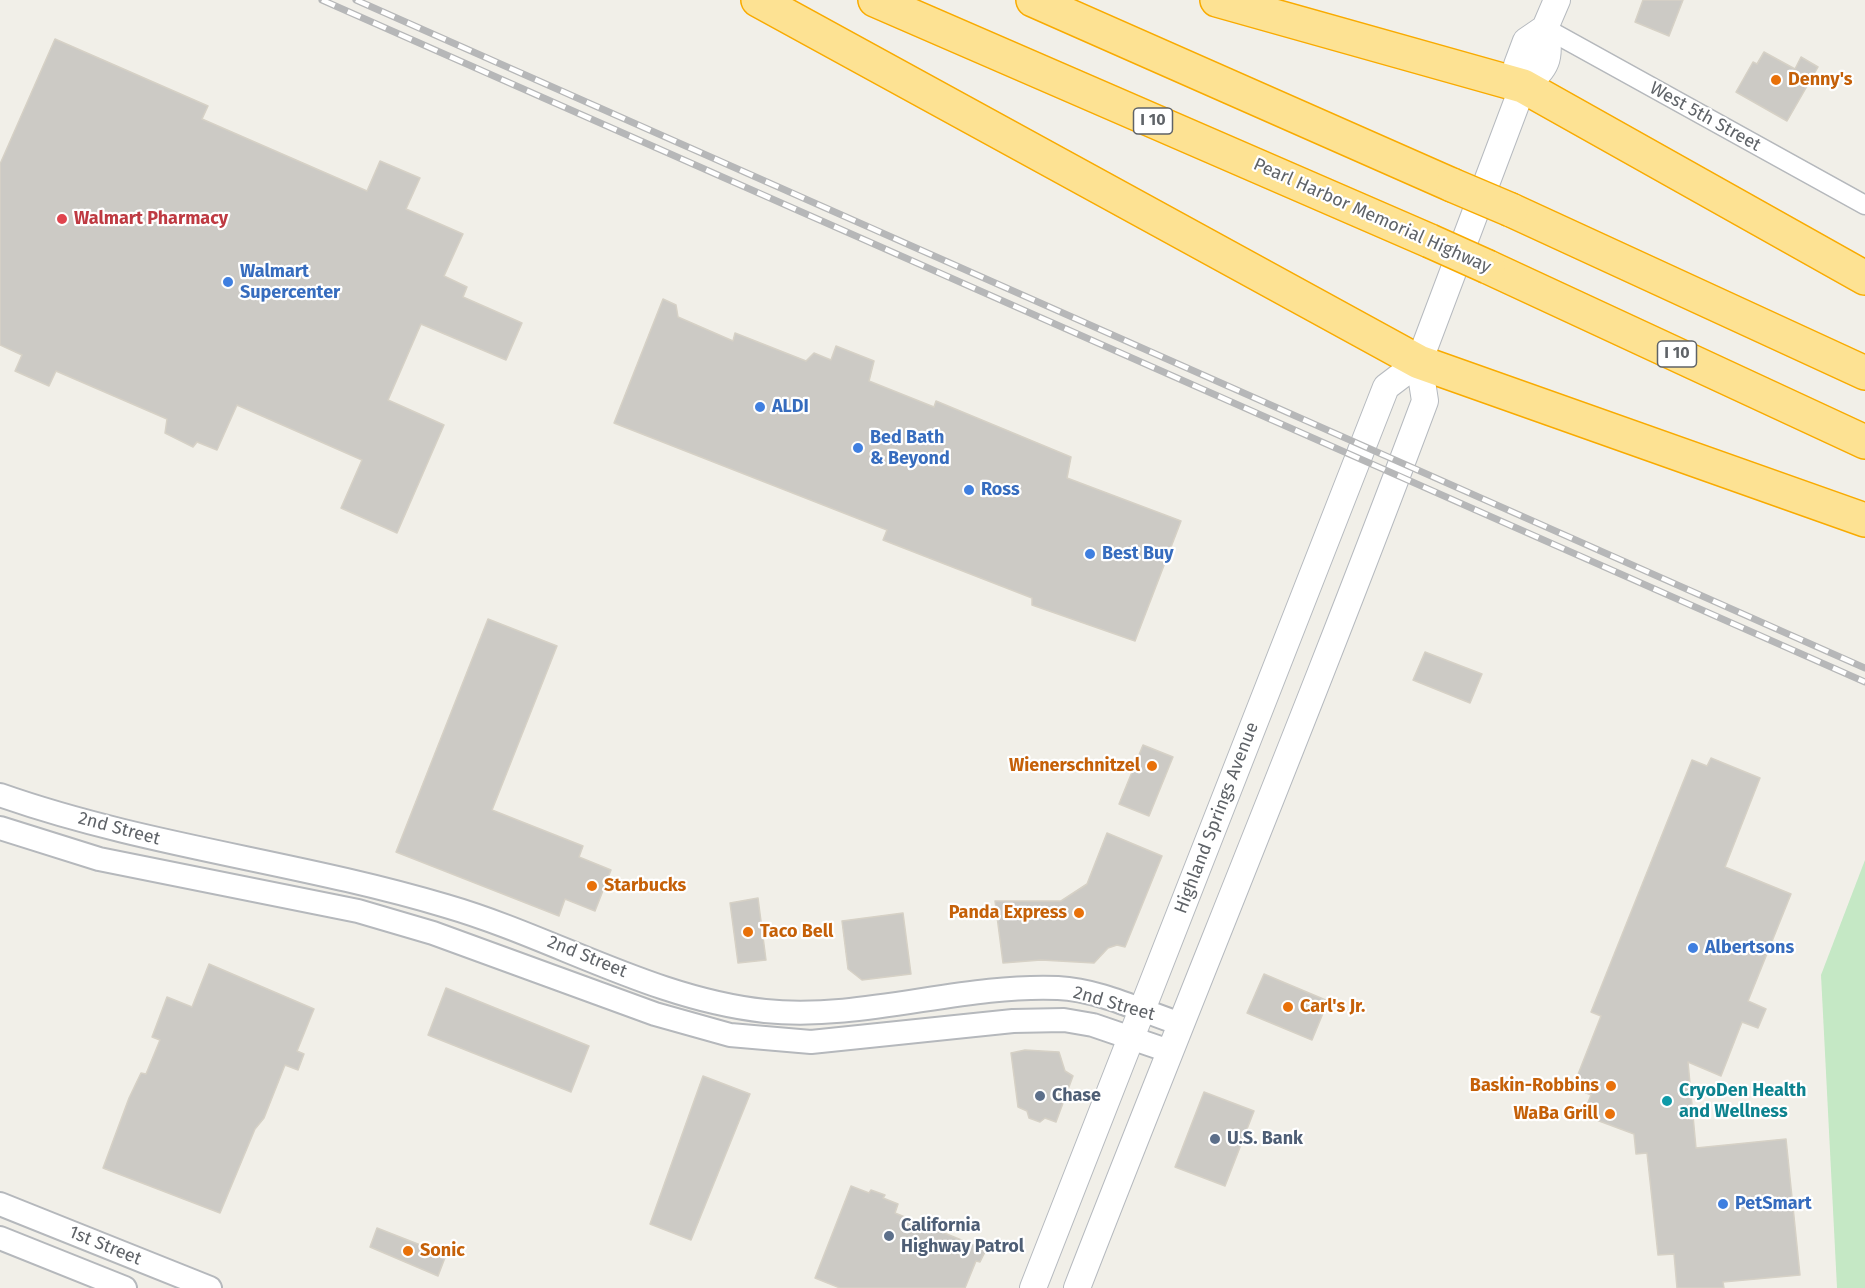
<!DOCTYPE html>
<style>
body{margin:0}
canvas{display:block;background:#f1efe8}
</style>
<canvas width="1865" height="1288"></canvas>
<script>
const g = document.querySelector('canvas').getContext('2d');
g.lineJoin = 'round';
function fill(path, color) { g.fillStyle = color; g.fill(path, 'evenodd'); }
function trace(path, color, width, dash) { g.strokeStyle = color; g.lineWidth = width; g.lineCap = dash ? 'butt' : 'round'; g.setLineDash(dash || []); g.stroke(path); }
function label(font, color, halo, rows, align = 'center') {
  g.font = font + ' "Fira Sans",sans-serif'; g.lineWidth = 4.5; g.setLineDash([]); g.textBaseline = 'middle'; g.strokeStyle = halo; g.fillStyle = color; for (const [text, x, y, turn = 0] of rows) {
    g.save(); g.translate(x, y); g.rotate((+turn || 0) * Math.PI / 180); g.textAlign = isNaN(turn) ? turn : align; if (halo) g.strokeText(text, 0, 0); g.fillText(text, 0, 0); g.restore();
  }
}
const green = new Path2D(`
 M1865 860V1288H1837L1821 975Z`);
const building = new Path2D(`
 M1643 0H1683L1669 36 1635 22Z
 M55 39 208 106 202 119 367 191 380 161 420 178 406 209 463 234 444 276 467 287 463 297 522 323 506 360 421 324 388 400 444 425 397 533 341 508 362 460 237 405 217 450 197 442 193 447 165 433 167 419 56 371 49 386 15 371 22 355 0 345V164Z
 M1764 52 1795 69 1801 57 1818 67 1787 121 1736 92 1753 62 1757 64Z
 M663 299 676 305 678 317 733 341 735 333 806 361 814 353 831 360 836 346 874 361 869 381 934 407 936 401 1071 457 1067 478 1181 521 1135 641 1032 605V598L883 540 887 530 614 423Z
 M488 619 557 646 492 810 583 846 579 857 611 870 595 911 565 899 559 916 396 852Z
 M1425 652 1482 674 1470 703 1413 680Z
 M1143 745 1173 757 1149 816 1119 804Z
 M1711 758 1760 778 1725 867 1791 894 1748 1001 1766 1009 1758 1028 1742 1022 1721 1076 1688 1062 1696 1148 1786 1139 1800 1275 1723 1282 1724 1288H1677L1674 1254 1658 1255 1647 1153 1636 1154 1634 1134 1583 1115 1591 1095 1573 1087 1601 1016 1591 1012 1692 760 1707 766Z
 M1107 833 1162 856 1125 947 1117 945 1108 948 1094 963 1041 960 1003 963 995 901H1061L1087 884Z
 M758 898 766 960 738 963 730 903Z
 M903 913 911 974 862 980 848 969 842 921Z
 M209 964 314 1009 297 1051 304 1054 298 1070 285 1065 264 1118 255 1129 220 1213 103 1168 129 1098 141 1073 146 1074 160 1040 152 1037 167 997 192 1007Z
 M1264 974 1328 1001 1312 1040 1247 1013Z
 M446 988 589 1046 571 1092 428 1035Z
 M1025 1050 1059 1052 1065 1071 1073 1076 1056 1122 1045 1118 1040 1122 1029 1118 1027 1111 1018 1107 1011 1053Z
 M703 1076 750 1094 691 1240 650 1224Z
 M1204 1092 1254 1111 1225 1186 1175 1167Z
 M851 1186 869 1193 871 1190 885 1195 883 1198 898 1204 895 1213 986 1250 980 1262 976 1261 965 1288H840L815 1278Z
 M377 1228 446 1255 438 1276 370 1247Z`);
const minor = new Path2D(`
 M1545 28 1865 205`);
const tertiary = new Path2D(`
 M0 795C145 846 299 862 446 906 553 937 653 999 765 1011 863 1021 960 984 1058 988 1100 990 1141 1011 1181 1024
 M0 828 99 859 358 911 433 933 655 1014 730 1035 811 1042 1013 1021 1064 1020 1093 1025 1169 1051
 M0 1204 210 1288
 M0 1238 125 1288`);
const secondary = new Path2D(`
 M1523 86C1547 70 1552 57 1545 28
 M1033 1288 1386 387 1419 362
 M1077 1288C1192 992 1314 698 1425 401L1419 362 1523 86 1517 65 1526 41 1545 28 1557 0`);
const motorway = new Path2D(`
 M758 0 1419 362 1865 520
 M875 0 1430 241
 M1033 0 1452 185
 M1217 0 1523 86 1865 278
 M1511 210 1865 373
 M1488 267 1865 442`);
const rail = new Path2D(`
 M322 0 1865 682
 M356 0 1865 668`);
const motorwayBridge = new Path2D(`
 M1452 185 1511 210
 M1430 241 1488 267`);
const markers = [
 [1776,80,6,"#e8710a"],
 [62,219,6,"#e0444e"],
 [228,282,6,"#3f7fe0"],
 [760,407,6,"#3f7fe0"],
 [858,448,6,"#3f7fe0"],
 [969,490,6,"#3f7fe0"],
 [1090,554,6,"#3f7fe0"],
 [1152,766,6,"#e8710a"],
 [592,886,6,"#e8710a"],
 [1079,913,6,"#e8710a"],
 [748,932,6,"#e8710a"],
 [1693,948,6,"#3f7fe0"],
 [1288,1007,6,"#e8710a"],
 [1611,1086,6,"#e8710a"],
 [1040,1096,6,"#5c6f8a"],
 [1667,1101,6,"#0f9aa8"],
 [1610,1114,6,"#e8710a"],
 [1215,1139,6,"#5c6f8a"],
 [1723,1204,6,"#3f7fe0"],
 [889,1236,6,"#5c6f8a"],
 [408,1251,6,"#e8710a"]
];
const shields = [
 [1153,121,39],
 [1677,354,39]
];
const shieldNames = [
 ["I 10",1153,121],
 ["I 10",1677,354]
];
const foodNames = [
 ["Denny's",1788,80],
 ["Wienerschnitzel",1140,766,"right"],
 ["Starbucks",604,886],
 ["Panda Express",1067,913,"right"],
 ["Taco Bell",760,932],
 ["Carl's Jr.",1300,1007],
 ["Baskin-Robbins",1599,1086,"right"],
 ["WaBa Grill",1598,1114,"right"],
 ["Sonic",420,1251]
];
const streetNames = [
 ["West 5th Street",1705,117,29],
 ["Pearl Harbor Memorial Highway",1372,216,24],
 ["Highland Springs Avenue",1217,818,-69],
 ["2nd Street",119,829,15],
 ["2nd Street",587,957,22],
 ["2nd Street",1114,1004,16],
 ["1st Street",105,1246,22]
];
const healthNames = [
 ["Walmart Pharmacy",74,219]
];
const shopNames = [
 ["Walmart",240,272],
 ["Supercenter",240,293],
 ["ALDI",772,407],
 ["Bed Bath",870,438],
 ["& Beyond",870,459],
 ["Ross",981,490],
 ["Best Buy",1102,554],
 ["Albertsons",1705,948],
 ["PetSmart",1735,1204]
];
const cultureNames = [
 ["CryoDen Health",1679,1091],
 ["and Wellness",1679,1112]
];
const serviceNames = [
 ["Chase",1052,1096],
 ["U.S. Bank",1227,1139],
 ["California",901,1226],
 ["Highway Patrol",901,1247]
];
fill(green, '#c5e8c5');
fill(building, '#cccac5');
trace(building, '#d6d1c6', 1.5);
trace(minor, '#b5b8bc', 21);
trace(tertiary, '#b5b8bc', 26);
trace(secondary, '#b6babf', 28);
trace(motorway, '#f9ab00', 36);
trace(minor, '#fff', 18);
trace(tertiary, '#fff', 22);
trace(secondary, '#fff', 26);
trace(motorway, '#fde293', 33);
trace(rail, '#b6b7b8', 7);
trace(rail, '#fff', 4.5, [14]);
trace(motorwayBridge, '#f9ab00', 36, []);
trace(motorwayBridge, '#fde293', 33);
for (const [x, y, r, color] of markers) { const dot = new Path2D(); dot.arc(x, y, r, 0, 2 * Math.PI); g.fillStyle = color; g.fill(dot); trace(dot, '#fff', 2); }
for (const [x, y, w] of shields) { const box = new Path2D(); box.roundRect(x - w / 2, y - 13, w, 26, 4.5); g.fillStyle = '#fff'; g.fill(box); trace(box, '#5f6368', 1.5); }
label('bold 16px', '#5f6368', null, shieldNames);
label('bold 18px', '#c56008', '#fff', foodNames, 'left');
label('18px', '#5f6368', '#fff', streetNames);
label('bold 18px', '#be3a42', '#fff', healthNames, 'left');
label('bold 18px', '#366cbe', '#fff', shopNames, 'left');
label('bold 18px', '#0d838f', '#fff', cultureNames, 'left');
label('bold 18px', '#4e5e75', '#fff', serviceNames, 'left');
</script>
